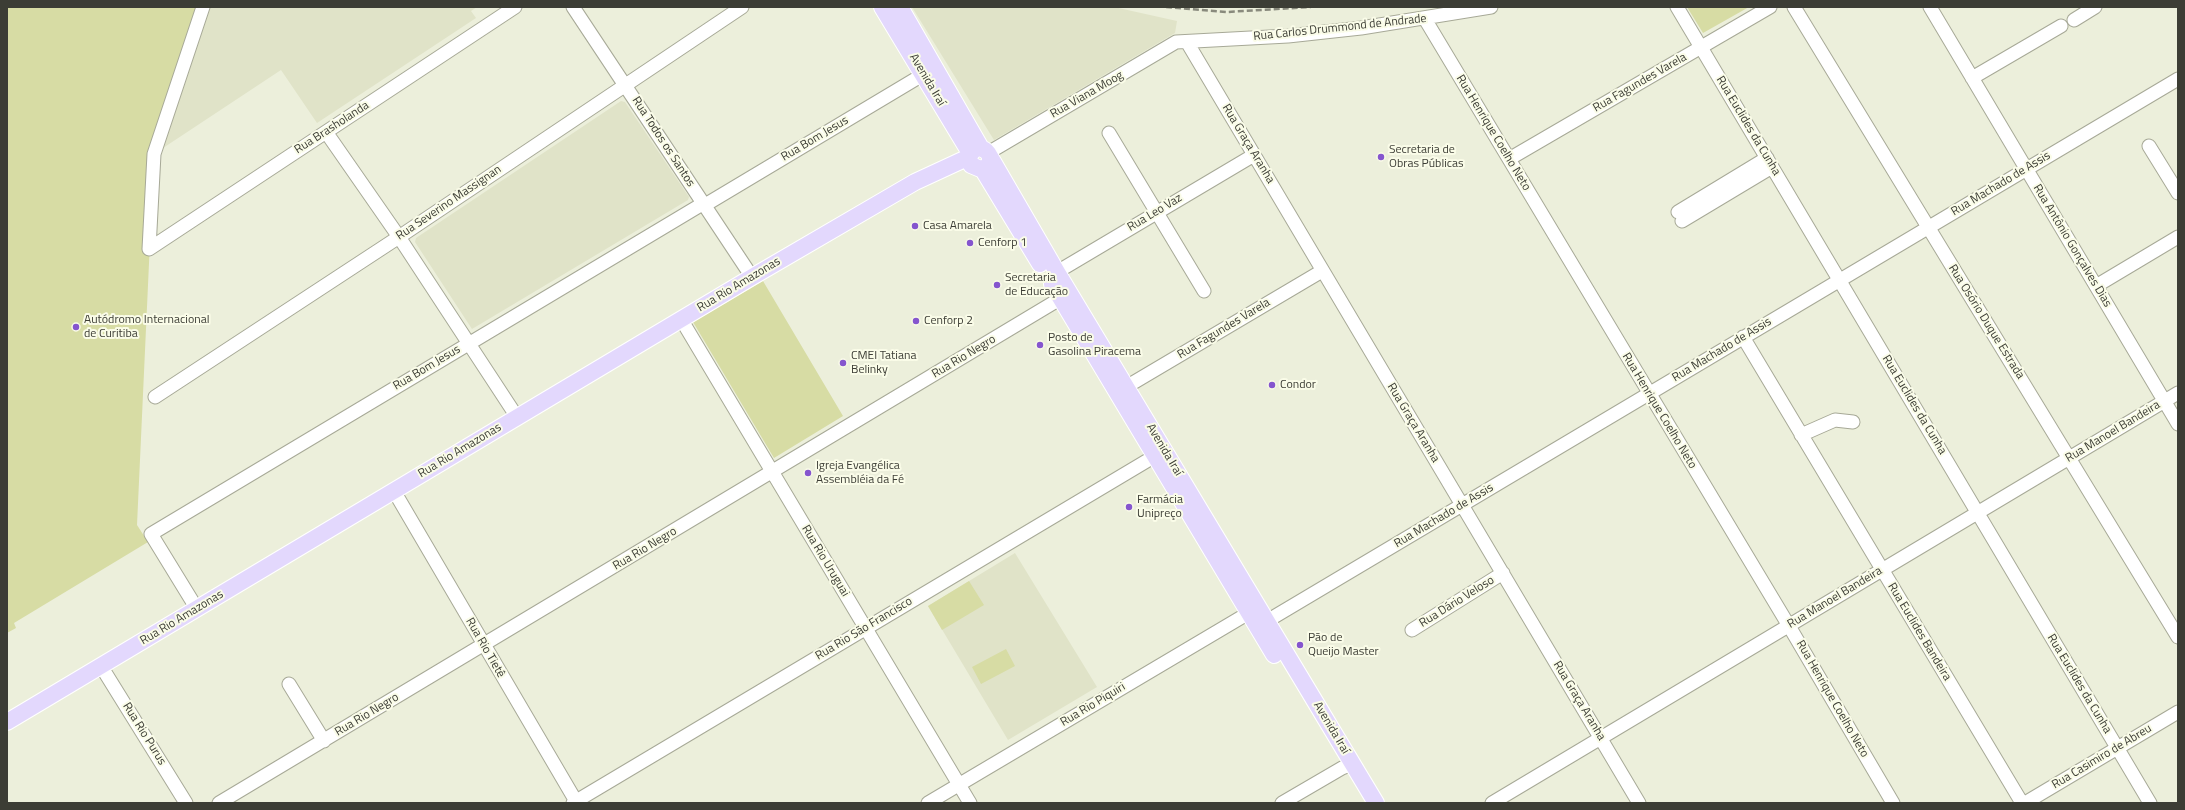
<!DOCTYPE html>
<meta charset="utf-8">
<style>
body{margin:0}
#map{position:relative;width:2185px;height:810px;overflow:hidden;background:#ecefdb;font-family:"Titillium Web",sans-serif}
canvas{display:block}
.frame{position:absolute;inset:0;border:8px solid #3c3d35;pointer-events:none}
</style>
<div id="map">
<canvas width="2185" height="810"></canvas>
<div class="frame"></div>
</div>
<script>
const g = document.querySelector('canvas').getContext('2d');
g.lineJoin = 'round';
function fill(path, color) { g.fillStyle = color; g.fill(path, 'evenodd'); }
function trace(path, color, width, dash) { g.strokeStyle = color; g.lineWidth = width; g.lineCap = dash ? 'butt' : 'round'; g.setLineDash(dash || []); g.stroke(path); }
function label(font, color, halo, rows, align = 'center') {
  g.font = font + ' "Titillium Web",sans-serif'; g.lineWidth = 4; g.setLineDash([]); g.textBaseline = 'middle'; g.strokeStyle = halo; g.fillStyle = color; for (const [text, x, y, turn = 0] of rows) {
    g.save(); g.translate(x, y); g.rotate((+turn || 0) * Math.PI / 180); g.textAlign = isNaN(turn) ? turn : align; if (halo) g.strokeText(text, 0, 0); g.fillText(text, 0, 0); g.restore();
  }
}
const built = new Path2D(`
 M203 7H477L471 11 476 18 317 123 281 70 154 154Z
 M912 7H1114L1177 21 1175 33 994 140Z
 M621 101 625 102 689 197 688 200 472 329 415 242 416 238Z
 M1015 553 1097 687 1008 740 928 606Z`);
const green = new Path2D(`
 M7 7H203L154 154 137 525 148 542 14 623 16 628 7 633Z
 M1687 7H1749L1703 33Z
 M763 281 843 416 774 458 693 322Z
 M969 581 984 605 942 630 928 606Z
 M1006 649 1015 666 981 684 972 667Z`);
const minor = new Path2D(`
 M573 7 752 277
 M1677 7 2150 803
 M1794 7 2178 637
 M1930 7 2178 424
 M1425 19 1789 626 1893 803
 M2074 20 2095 7
 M1187 42 1639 803
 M1972 78 2061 26
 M326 132 399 237 517 417
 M1109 133 1204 291
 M2149 146 2178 193
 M988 153 1176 42 1288 36 1361 28 1491 7
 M1509 159 1770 7
 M705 205 924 74
 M1678 212 1767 158
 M1682 221 1772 167
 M149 249 515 7
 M149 249 154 154 203 7
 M1057 272 1254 155
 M2096 286 2178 237
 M681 319 970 803
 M1743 337 2022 803
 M1126 387 1322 271
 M155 397 399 237 742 7
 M1801 435 1835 420 1853 422
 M394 491 577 803
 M197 609 151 534 704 203
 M1267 621 2178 79
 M1412 630 1503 573
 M101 666 186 803
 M289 684 324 741
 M219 803 1068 294
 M573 803 1155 456
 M928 803 1257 608
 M1282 803 1342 768 1352 764
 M1492 803 2178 393
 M2025 803 2178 712`);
const major = new Path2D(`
 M882 7 970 153
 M900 7 981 148
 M990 159V163L983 170 971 165C965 153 979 142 988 153L1057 272 1376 803
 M983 170 1040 264
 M1052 284 1274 655
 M7 722 752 277 915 182 969 157`);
const rail = new Path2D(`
 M1166 7 1227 12 1311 7`);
const markers = [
 [1381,157,4,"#8555ce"],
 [915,226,4,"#8555ce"],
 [970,243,4,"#8555ce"],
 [997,285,4,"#8555ce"],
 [916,321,4,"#8555ce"],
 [76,327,4,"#8555ce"],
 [1040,345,4,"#8555ce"],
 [843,363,4,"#8555ce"],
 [1272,385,4,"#8555ce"],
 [808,473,4,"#8555ce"],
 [1129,507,4,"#8555ce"],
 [1300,645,4,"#8555ce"]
];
const streetNames = [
 ["Rua Carlos Drummond de Andrade",1340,28,-6],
 ["Avenida Iraí",927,80,59],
 ["Rua Fagundes Varela",1640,83,-30],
 ["Rua Viana Moog",1087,95,-30],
 ["Rua Euclides da Cunha",1748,126,59],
 ["Rua Brasholanda",332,128,-33],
 ["Rua Henrique Coelho Neto",1493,133,59],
 ["Rua Bom Jesus",815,139,-31],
 ["Rua Todos os Santos",663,142,57],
 ["Rua Graça Aranha",1248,144,59],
 ["Rua Machado de Assis",2001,184,-31],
 ["Rua Severino Massignan",449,203,-34],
 ["Rua Leo Vaz",1155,213,-31],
 ["Rua Antônio Gonçalves Dias",2072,246,59],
 ["Rua Rio Amazonas",739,285,-31],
 ["Rua Osório Duque Estrada",1986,322,58],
 ["Rua Fagundes Varela",1224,329,-31],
 ["Rua Machado de Assis",1722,350,-31],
 ["Rua Rio Negro",964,357,-31],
 ["Rua Bom Jesus",427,368,-31],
 ["Rua Euclides da Cunha",1914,405,59],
 ["Rua Henrique Coelho Neto",1659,411,59],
 ["Rua Graça Aranha",1413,423,59],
 ["Rua Manoel Bandeira",2113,432,-31],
 ["Avenida Iraí",1164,450,59],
 ["Rua Rio Amazonas",460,451,-31],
 ["Rua Machado de Assis",1444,516,-31],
 ["Rua Rio Negro",645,549,-31],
 ["Rua Rio Uruguai",825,561,59],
 ["Rua Manoel Bandeira",1835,598,-31],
 ["Rua Dário Veloso",1457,602,-32],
 ["Rua Rio Amazonas",182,618,-31],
 ["Rua Rio São Francisco",864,629,-31],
 ["Rua Euclides Bandeira",1919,632,59],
 ["Rua Rio Tietê",485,648,60],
 ["Rua Euclides da Cunha",2079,684,59],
 ["Rua Henrique Coelho Neto",1832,699,60],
 ["Rua Graça Aranha",1579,701,59],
 ["Rua Rio Piquiri",1093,705,-31],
 ["Rua Rio Negro",367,715,-31],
 ["Avenida Iraí",1331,728,59],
 ["Rua Rio Purus",144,734,58],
 ["Rua Casimiro de Abreu",2102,757,-31]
];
const poiNames = [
 ["Secretaria de",1389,150],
 ["Obras Públicas",1389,164],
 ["Casa Amarela",923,226],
 ["Cenforp 1",978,243],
 ["Secretaria",1005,278],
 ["de Educação",1005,292],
 ["Autódromo Internacional",84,320],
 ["de Curitiba",84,334],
 ["Cenforp 2",924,321],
 ["Posto de",1048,338],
 ["Gasolina Piracema",1048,352],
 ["CMEI Tatiana",851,356],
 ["Belinky",851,370],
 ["Condor",1280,385],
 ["Igreja Evangélica",816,466],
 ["Assembléia da Fé",816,480],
 ["Farmácia",1137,500],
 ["Unipreço",1137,514],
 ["Pão de",1308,638],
 ["Queijo Master",1308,652]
];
fill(built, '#e0e3c8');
fill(green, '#d7dca4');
trace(minor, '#a7a997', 15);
trace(major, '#fff', 18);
trace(minor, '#fff', 13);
trace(major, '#e3d8fd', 16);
trace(rail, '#898a7d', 2.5, [6, 3]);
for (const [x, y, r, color] of markers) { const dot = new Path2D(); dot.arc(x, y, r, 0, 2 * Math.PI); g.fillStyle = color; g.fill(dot); trace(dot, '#fafce8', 1.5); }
label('12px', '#3c3d35', '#fafce8', streetNames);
label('12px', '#3c3d35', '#fafce8', poiNames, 'left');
</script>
